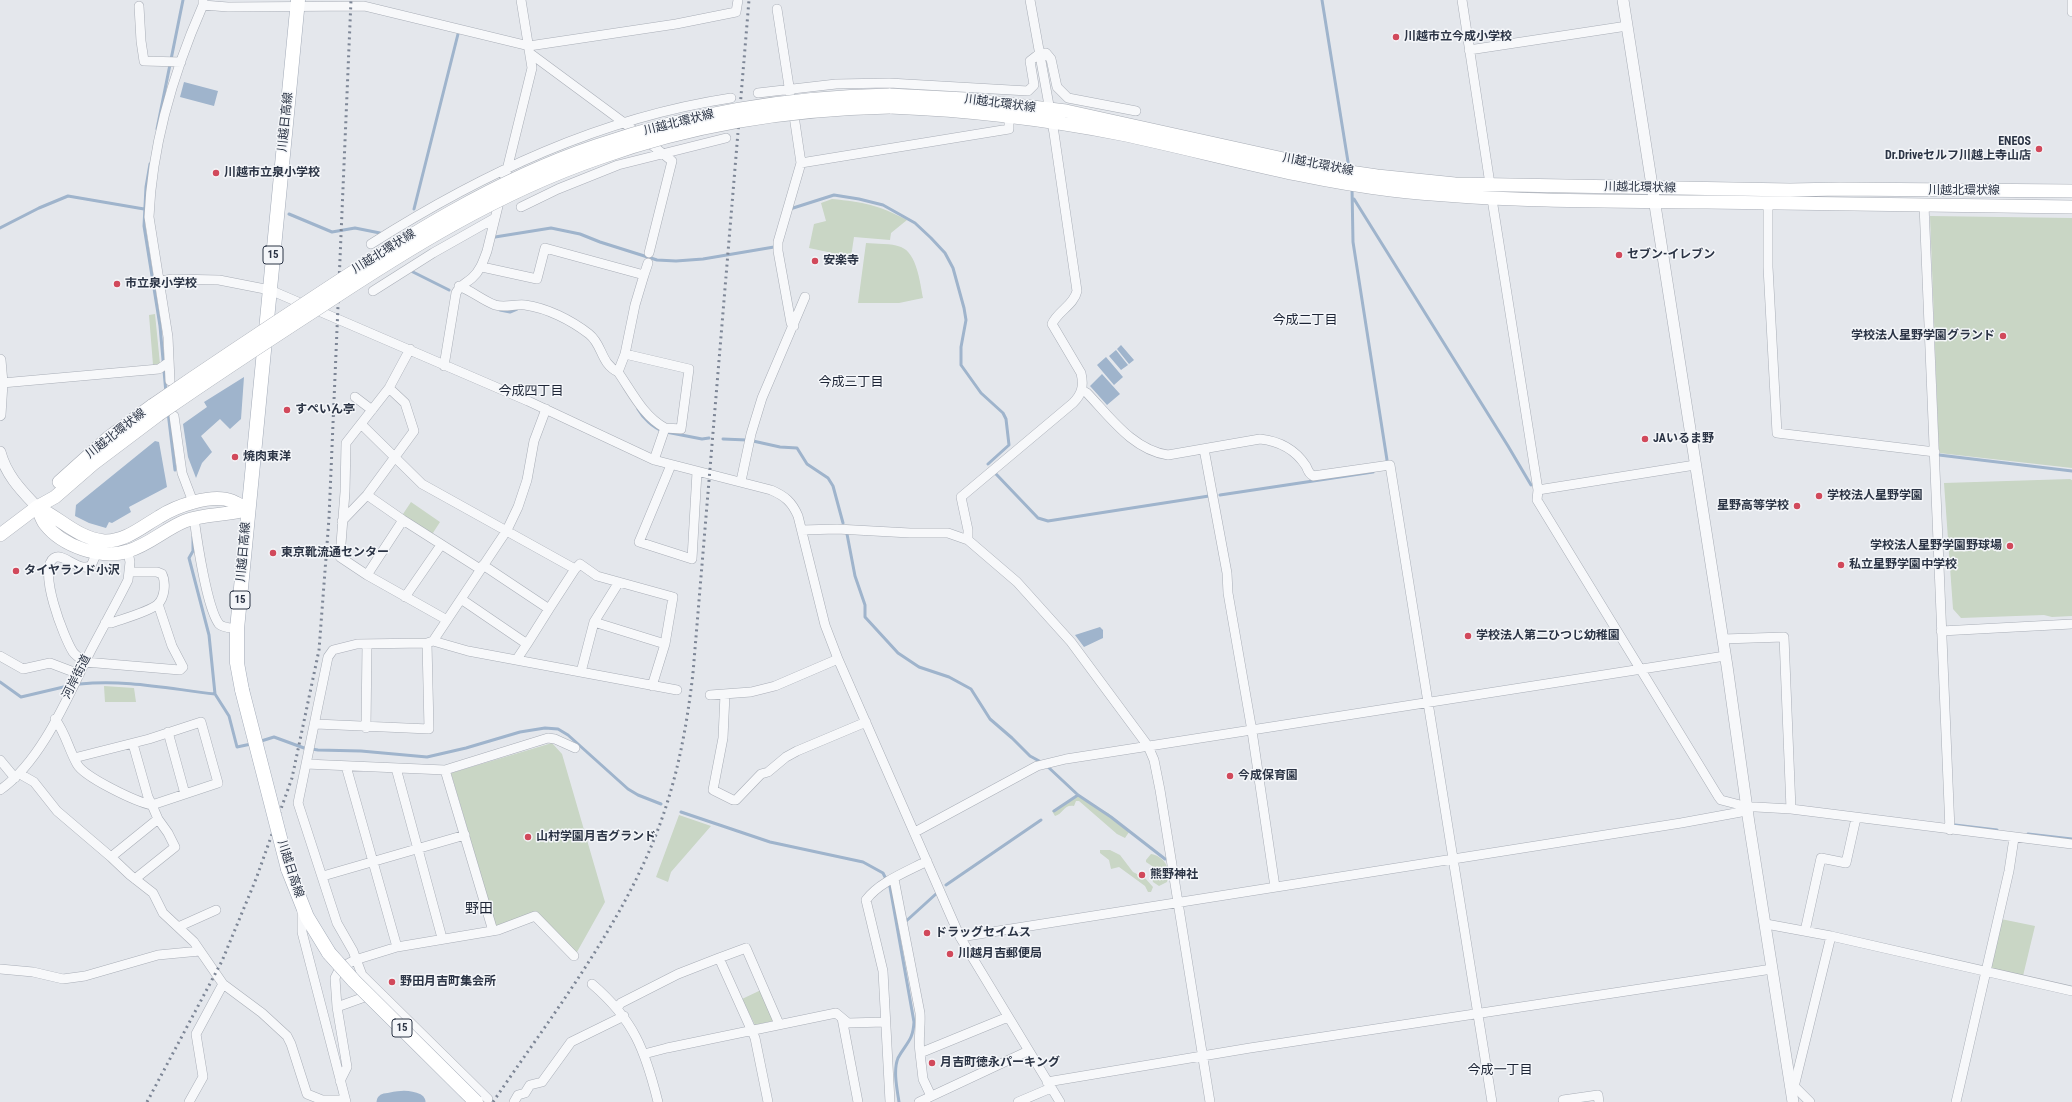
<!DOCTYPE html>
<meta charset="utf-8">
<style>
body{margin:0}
canvas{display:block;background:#e4e7ec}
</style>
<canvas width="2072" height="1102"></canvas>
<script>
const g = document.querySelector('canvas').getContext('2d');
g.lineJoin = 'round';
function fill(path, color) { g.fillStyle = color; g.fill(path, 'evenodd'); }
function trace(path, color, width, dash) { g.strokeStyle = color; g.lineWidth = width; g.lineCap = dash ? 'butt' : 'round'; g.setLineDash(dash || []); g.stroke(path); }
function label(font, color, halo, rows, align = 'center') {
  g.font = font + ' "Roboto Condensed","Noto Sans JP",sans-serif'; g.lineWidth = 3; g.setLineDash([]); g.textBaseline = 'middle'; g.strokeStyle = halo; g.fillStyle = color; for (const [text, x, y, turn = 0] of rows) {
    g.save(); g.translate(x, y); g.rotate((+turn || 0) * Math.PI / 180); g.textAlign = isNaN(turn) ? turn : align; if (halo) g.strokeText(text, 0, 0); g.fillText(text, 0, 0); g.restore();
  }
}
const green = new Path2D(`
 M832 199C864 202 878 205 907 220L891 233 890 240 854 237 851 257 809 248 814 224 826 221 821 203Z
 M1930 216 2072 218V468L1939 453Z
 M866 243C876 244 891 243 901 247 917 253 920 283 923 298L899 303H858Z
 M155 314 160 364 153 365 149 315Z
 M2070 479 2072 480V616L2052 617 2044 615 1961 618 1953 609 1944 483Z
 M411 502 440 522 431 536 401 517Z
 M104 686 134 688 136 702H105Z
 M552 743 562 754 605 902 577 952H574L536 914 496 926 451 773Z
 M1077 796 1108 813 1128 830 1129 832 1125 838 1117 834 1079 801H1076L1074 806C1064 804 1063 814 1055 816L1052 811Z
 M679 815 711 826 671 872 668 882 656 877Z
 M1100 850H1110L1120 855 1133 872 1145 878 1153 887 1151 892H1148L1145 886 1119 867 1111 869 1109 860 1100 853Z
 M1151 854C1164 856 1172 869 1167 882L1159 886 1153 882 1152 878 1158 870 1146 862V860Z
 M2001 919 2035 926 2023 976 1990 968Z
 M761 990 774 1018 773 1021 755 1025 742 999Z`);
const water = new Path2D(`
 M184 82 218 91 214 106 180 97Z
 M1121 345 1134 360 1129 364 1117 349Z
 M1116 350 1128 365 1121 370 1109 356Z
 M1106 357 1123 377 1114 385 1097 365Z
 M1102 374 1120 394 1107 405 1090 386Z
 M244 377 241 419 230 429 220 419 201 436 212 452 202 463 196 478 188 457 183 424 207 407 204 402Z
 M155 441 159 442 167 487 129 507 131 512 112 523 109 522 106 528 89 523 75 516 76 505Z
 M1100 627 1103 630V638L1084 647 1075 635Z`);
const stream = new Path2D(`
 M1322 0 1349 168
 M157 129 183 0
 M150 164 146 187 144 226 160 326 166 393
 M1352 188 1353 242 1387 460
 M1354 199 1508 446 1531 485
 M414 209 458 34
 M790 209 834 195 859 199 883 205 915 223 931 238 945 253 953 268 964 308 966 320 961 347V365L981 393 1003 413 1006 419 1009 445 988 464
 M289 214 332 232 355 228 380 233
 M0 228 39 208 68 196 144 209
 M495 237 551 228 580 234 600 242 657 260 676 261 703 259 774 247
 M413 272 449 290
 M500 310 510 312 517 309
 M638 409C643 418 653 428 663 431
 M168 412 175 470
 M666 432 702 439 709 438
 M723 439 747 440
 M753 441 780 447 797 448 807 464 828 478 833 486 843 523
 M1939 455 2072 471
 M996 474 1038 518 1048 521 1209 496
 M1220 495 1373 472
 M847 534 855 576 865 605V617L898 653 919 667 949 677 971 689 990 719 1012 738 1030 756 1041 762
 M193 537V551L189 558 209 635 215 694 229 716 237 747 251 744
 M0 682 21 697 72 685
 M80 684C125 679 170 689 215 694
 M258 742 274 737 304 748 318 750 361 751 427 757 466 748 520 732 545 728 558 729 568 735 628 789 638 795 661 804
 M1047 766 1078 795 1111 817 1165 859
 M1054 811 1078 795
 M681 812 770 842 863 862 883 873 890 887 914 1022C913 1041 906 1043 898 1058 893 1070 897 1089 899 1102
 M1955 825 1997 830
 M2028 834 2072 839
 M946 885 1041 820
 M904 923 937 893`);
const river = new Path2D(`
 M385 1102C397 1100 406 1097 417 1102`);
const minor = new Path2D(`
 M1462 0 1490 184
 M2072 0V12
 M203 5 228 7 364 6 529 46 676 24 736 12 738 0
 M139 6 141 41 144 61 181 62
 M777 9 790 93
 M1469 50 1627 26
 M531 54 623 122 672 161 649 253
 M758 93 836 84 889 83 1028 91 1034 85 1030 61 1039 54 1046 53 1051 59 1057 87 1068 98 1136 111
 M793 109 801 163 778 242V251L791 323 794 326
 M801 163 1009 129V116
 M1492 199 1538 490 1537 500 1718 796 1721 800 1748 807
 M1768 204V267L1777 433 1935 452
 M1924 205 1950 830
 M521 207 558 189 618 165 726 138
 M371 244C483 173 600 118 731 98
 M482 267 537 279 545 248 644 275 635 305 625 354 618 372C632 392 643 416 665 428L654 460
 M644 275 648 263
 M159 281 173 279 219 280 270 290 528 401 654 460 771 490C785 496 792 502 798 516L825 625 838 659 960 937 1060 1102
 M459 286C472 291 482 300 495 305 505 308 514 304 525 305 547 308 571 320 589 334 603 345 600 363 618 372
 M373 291 433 253 495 218
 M410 349 389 388 346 443 345 492 340 557 367 575 447 620
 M625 354 689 369 681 429 665 428
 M444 366 456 293C460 285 465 284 472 278 480 271 483 262 487 251L532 68 521 0
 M170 381 168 337 149 217C152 145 174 71 203 5V0
 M2 383 159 369 169 362
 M1082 390 1087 393C1110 417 1133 450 1168 455L1260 439C1279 441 1295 449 1306 466 1308 470 1308 473 1313 476L1390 465 1492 1102
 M355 397 372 410
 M174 416 182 473 193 502
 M361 424 422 484 575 569 580 564 597 576 673 597 665 644 652 686
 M1204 449 1227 573 1228 593 1252 731 1275 887
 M671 465 639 542 692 559 697 472
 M741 481 751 434 762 398 805 297
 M1538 490 1695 465
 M367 495 403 520 480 569
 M194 518C197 540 207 608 219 624 223 628 232 628 237 629
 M342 521 367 495 414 431 405 403 389 388
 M802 530 837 529 910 533H948L968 540 1017 582 1071 642 1148 746 1154 760 1160 790 1210 1102
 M968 540V530L961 497 1073 403C1082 394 1084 386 1081 373L1052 324C1058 311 1074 305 1077 291L1054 133 1030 0
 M97 552 91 566C76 572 64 552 54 558 37 569 64 638 73 652 76 656 81 659 85 662L180 670 183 667 172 646 158 604
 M483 565 549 609 575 569
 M367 575 403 520
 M405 597 441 545
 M461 599 527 644 517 659
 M594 622 665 644
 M105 623H111C122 619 149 612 158 604 165 597 166 582 162 574L157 572H130
 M1941 631 2072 624
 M1723 639 1784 637 1791 809
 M433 641 468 651 677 690
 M527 644 549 609
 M0 656 23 669 50 663 79 674
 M581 672 594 622 619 582
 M725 694 723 738 713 790 733 800H736L761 774 768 772 786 757 797 751 866 722
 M710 695 751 692 775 686 838 659
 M55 719C66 734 68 748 77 764 84 777 136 802 152 805L158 819 111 857
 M316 724 429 729 427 643
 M366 728 367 644
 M168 732 185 794
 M74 758 149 739 201 722 218 783 152 805 148 797 133 744
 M0 760 15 778
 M306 764 445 770 493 931
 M346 766 397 947
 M396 768 442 938
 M445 770 548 738 555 739 575 748
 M20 774 34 782 57 811 111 857 130 875 153 893 163 913 194 942 223 984 262 1013 287 1036 291 1044 307 1094 322 1100H345
 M0 790C42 761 68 696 91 650 103 627 116 604 128 580L130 562 128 552
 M915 832 1037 766 1066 759 1725 656
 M323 876 465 835
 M135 879 175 847 168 833 158 819
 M894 879 920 1013C921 1027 918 1039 920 1053
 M302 910V932L346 1102
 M1766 924 1831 936 2072 991
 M178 927 216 910
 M1805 931 1821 858 1846 863 1856 818
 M960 937 1681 823 1741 812 1748 807H1756L1791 809 2072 844
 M719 958 746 948 779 1024
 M0 969 33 972 63 979 85 976 158 955 200 951
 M592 984C634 1020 645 1050 658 1102
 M337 1007 373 994
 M617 1008 621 1003 678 974 719 958 755 1038 768 1102
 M842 1018 848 1023 885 1022
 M644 1054 667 1048 836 1013 842 1018 858 1102
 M340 1081 347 1067 337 1007 335 978 340 968 355 960 397 947 498 930 535 916 574 956
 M1047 1082 1250 1048 1772 969
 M1790 1086 1795 1087 1810 1102
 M1794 1087 1831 936
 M931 1096 923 1079 920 1053 1008 1017
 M488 1099 362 975 353 951 337 923 298 803 328 657 333 650 357 644 427 643 433 641 507 530 518 507 527 480 534 441 546 409
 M189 1102 203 1077 196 1034 223 984
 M514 1102 518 1095 525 1093 530 1085 542 1082 571 1042 624 1016
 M890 1102 883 971 866 900C879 882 908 871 927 861
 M919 1102 1028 1051
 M1018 1102 1051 1088
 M1564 1102 1563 1100 1598 1095 1599 1102
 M1956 1102 2009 871 2014 838`);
const tertiary = new Path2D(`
 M1623 0 1727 666 1749 823 1793 1102
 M0 360 2 383 0 415
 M0 452C6 475 21 490 37 507`);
const secondary = new Path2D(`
 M889 95 965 99 1066 111 1329 169 1377 176 1455 184 1790 190 1840 189 2072 191
 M890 107C968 110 1045 119 1121 134 1211 153 1299 179 1391 190 1496 202 1602 201 1707 202 1829 204 1950 205 2072 207
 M59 482 108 438 153 405
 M37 507C40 512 41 519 45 524 62 546 101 560 128 551 149 545 165 529 185 521 206 513 227 516 248 509
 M37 507C60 518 77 538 104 541 125 542 143 526 159 517 176 506 212 493 232 501 237 503 243 507 248 509
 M0 535 37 507 55 497 93 464 158 415`);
const primary = new Path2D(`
 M242 690 237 663V629L298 0
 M288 869 307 917 329 953`);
const rail = new Path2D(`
 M147 1102 222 961 256 879 292 778 319 650 329 518 351 0
 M493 1102C552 1015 624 923 660 824 678 775 687 725 693 673L749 0`);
const secondaryBridge = new Path2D(`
 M153 405C207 368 261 332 316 296 404 238 495 180 596 146 691 113 790 97 889 95
 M158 415C210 379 263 344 317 309 406 250 497 193 599 158 693 124 791 109 890 107`);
const primaryBridge = new Path2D(`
 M242 690 288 869
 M329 953 354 981 476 1102`);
const markers = [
 [1396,37,4,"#d1495b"],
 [2039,149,4,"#d1495b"],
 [216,173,4,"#d1495b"],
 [1619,255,4,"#d1495b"],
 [815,261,4,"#d1495b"],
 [117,284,4,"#d1495b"],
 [2003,336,4,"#d1495b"],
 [287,410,4,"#d1495b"],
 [1645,439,4,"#d1495b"],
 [235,457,4,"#d1495b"],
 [1819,496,4,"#d1495b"],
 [1797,506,4,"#d1495b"],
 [2010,546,4,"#d1495b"],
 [273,553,4,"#d1495b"],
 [1841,565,4,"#d1495b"],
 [16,571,4,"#d1495b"],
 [1468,636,4,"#d1495b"],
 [1230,776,4,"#d1495b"],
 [528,837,4,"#d1495b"],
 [1142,875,4,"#d1495b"],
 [927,933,4,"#d1495b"],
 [950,954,4,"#d1495b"],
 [392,982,4,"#d1495b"],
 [932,1063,4,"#d1495b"]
];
const shields = [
 [273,255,20],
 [240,600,20],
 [402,1028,20]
];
const shieldNames = [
 ["15",273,255],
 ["15",240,600],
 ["15",402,1028]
];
const poiNames = [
 ["川越市立今成小学校",1404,37],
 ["ENEOS",2031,142,"right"],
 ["Dr.Driveセルフ川越上寺山店",2031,156,"right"],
 ["川越市立泉小学校",224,173],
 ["セブン-イレブン",1627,255],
 ["安楽寺",823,261],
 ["市立泉小学校",125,284],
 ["学校法人星野学園グランド",1995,336,"right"],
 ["すぺいん亭",295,410],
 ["JAいるま野",1653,439],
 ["焼肉東洋",243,457],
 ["学校法人星野学園",1827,496],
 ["星野高等学校",1789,506,"right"],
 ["学校法人星野学園野球場",2002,546,"right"],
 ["東京靴流通センター",281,553],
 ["私立星野学園中学校",1849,565],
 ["タイヤランド小沢",24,571],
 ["学校法人第二ひつじ幼稚園",1476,636],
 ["今成保育園",1238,776],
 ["山村学園月吉グランド",536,837],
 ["熊野神社",1150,875],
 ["ドラッグセイムス",935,933],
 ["川越月吉郵便局",958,954],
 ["野田月吉町集会所",400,982],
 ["月吉町徳永パーキング",940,1063]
];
const streetNames = [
 ["川越北環状線",1000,104,7],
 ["川越日高線",286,122,-84],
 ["川越北環状線",679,123,-14],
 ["川越北環状線",1318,165,11],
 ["川越北環状線",1640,188,1],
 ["川越北環状線",1964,191],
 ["川越北環状線",384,252,-32],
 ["川越北環状線",116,434,-38],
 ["川越日高線",244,552,-85],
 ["河岸街道",77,677,-63],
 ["川越日高線",290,869,72]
];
const neighbourhoodNames = [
 ["今成二丁目",1305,321],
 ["今成三丁目",851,383],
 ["今成四丁目",531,392],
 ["今成一丁目",1500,1071]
];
const quarterNames = [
 ["野田",479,909]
];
fill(green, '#c9d6c5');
fill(water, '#9fb4cc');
trace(stream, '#9fb4cc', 3);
trace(river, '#9fb4cc', 17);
trace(minor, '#a9aeb7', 10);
trace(tertiary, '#a9aeb7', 12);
trace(secondary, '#a9aeb7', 14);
trace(primary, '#a3abb8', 15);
trace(minor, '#f7f8fa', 9);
trace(tertiary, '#f7f8fa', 11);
trace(secondary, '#fff', 13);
trace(primary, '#fff', 14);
trace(rail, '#7d8696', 3, [2, 4]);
trace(secondaryBridge, '#a9aeb7', 14, []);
trace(primaryBridge, '#a3abb8', 15, []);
trace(secondaryBridge, '#fff', 13);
trace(primaryBridge, '#fff', 14);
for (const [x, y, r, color] of markers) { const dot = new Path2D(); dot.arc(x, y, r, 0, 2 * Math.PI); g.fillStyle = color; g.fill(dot); trace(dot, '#f4f6f9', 1.5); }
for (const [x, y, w] of shields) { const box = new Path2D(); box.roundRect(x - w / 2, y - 9, w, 18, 3); g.fillStyle = '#f4f6f9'; g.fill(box); trace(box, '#2b3445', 1); }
label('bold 11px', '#2b3445', null, shieldNames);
label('bold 12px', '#2b3445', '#f4f6f9', poiNames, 'left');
label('12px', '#2b3445', '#f4f6f9', streetNames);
label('13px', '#1d2536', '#f4f6f9', neighbourhoodNames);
label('14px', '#1d2536', '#f4f6f9', quarterNames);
</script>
